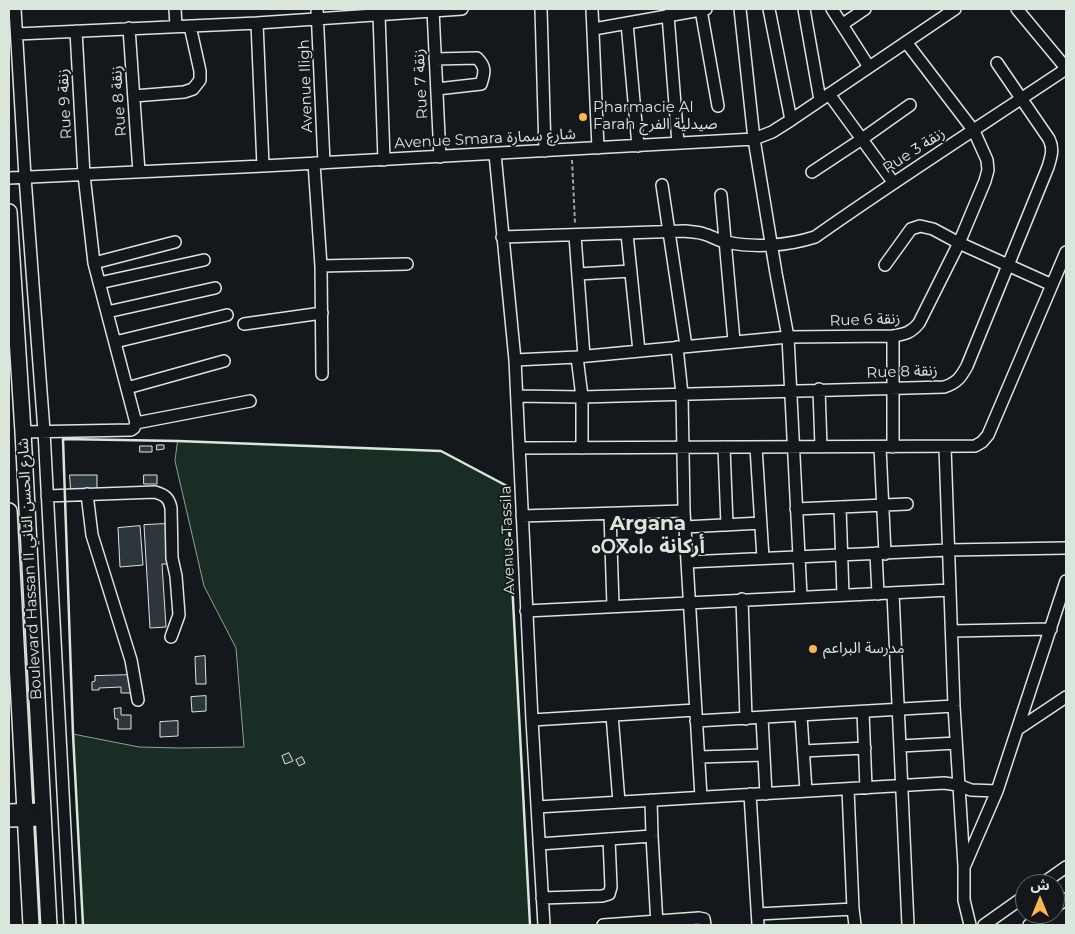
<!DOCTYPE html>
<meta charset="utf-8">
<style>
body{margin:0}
#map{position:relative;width:1075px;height:934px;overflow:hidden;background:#14181c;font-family:Montserrat,"Noto Sans Arabic",sans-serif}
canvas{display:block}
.frame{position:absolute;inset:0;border:10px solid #d8e6dc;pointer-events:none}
.north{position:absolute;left:1015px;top:874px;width:50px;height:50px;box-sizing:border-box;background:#14181c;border:1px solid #626a69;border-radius:50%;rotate:0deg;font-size:14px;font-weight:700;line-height:20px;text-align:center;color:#d8e6dc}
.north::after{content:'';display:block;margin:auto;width:18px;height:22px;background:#ffb74d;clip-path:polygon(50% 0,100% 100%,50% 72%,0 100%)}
</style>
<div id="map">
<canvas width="1075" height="934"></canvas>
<div class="frame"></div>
<div class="north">ش</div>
</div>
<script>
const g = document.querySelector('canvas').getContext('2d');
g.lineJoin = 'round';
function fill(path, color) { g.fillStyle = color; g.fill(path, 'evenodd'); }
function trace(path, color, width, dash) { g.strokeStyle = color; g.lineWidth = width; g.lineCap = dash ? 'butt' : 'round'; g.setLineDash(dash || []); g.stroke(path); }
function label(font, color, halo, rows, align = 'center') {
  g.font = font + ' Montserrat,"Noto Sans Arabic","Noto Sans Tifinagh",sans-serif'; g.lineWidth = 4; g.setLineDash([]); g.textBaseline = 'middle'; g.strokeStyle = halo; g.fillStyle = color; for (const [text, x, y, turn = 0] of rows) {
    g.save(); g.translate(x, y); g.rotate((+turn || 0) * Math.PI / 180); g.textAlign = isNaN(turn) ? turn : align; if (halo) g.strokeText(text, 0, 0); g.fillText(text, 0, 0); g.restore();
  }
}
const green = new Path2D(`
 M178 441 441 451 507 486 530 925H83L73 734 139 747 181 748 244 747 236 648 204 586 175 461Z`);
const building = new Path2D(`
 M157 445H164V449L157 450Z
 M140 446H152V452H140Z
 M70 475H97V489L71 490Z
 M144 475H157V484H144Z
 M166 524 168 564H162L166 627 150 628 144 525Z
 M140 526 143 565 120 567 118 528Z
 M205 656 206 684H196L195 657Z
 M132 675V693H121V687L99 688V690H92V682L95 681V676Z
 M206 696V711L192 712 191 697Z
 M121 708V715H131V729H118V719H115L114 709Z
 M178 721V736L160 737V722Z
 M289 753 293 761 285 764 282 756Z
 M302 757 305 763 299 766 296 760Z`);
const path = new Path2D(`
 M572 160 575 223`);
const minor = new Path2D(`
 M15 9 25 177 44 431 70 925
 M175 9 176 26
 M317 9 324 163
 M541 9 545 151
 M592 9 598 148
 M740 9 754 139 776 273 788 337 801 596
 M769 9 791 120
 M804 9 820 100
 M832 9 869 67
 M1017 9 1066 68
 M433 10 440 157
 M701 10 718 106
 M379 14 384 160
 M668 15 678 143
 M257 23 263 166
 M627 23 638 146
 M843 24 865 9
 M129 28 139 172
 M594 29 706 9
 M76 31 84 175 94 263
 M17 34 257 23 462 9
 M435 59 477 58C486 67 485 72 481 84L437 89
 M829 94 893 182
 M134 96 184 92 193 89 200 80V71L190 26
 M495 154 515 360 532 720 544 925
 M314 163 321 266 322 374
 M812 172 862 139 910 105
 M9 178 263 166 754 139 772 132 791 120 955 9
 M662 185 686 346
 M721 195 734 341
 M627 234 639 351
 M575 236 584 356
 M502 237 685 231C691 232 698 232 704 234 712 236 718 241 726 242 754 248 787 246 815 237 897 179 982 125 1066 69
 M885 265 911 229 920 226 933 229 959 243 1052 285
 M321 266 407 264
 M578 274 631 271
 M99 283 204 260
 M107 312 215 288
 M244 324 322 313
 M893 336V447
 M115 342 227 315
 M677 347 682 394 684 511 701 797
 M577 357 582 397V448
 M515 360 577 357 788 337 893 336C905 334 911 333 919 323L959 243 985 181 988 170 987 160 974 131 906 42
 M127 388 224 361
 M819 389 821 447
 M517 396 582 397 944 387C957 383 961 377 967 366L1048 167C1051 157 1054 149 1049 139L997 63
 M136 423 250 401
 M23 432 131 430 134 428 136 423 94 263 175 242
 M724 447 727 525
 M756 447 763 558
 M880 447 885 554
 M945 447 954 706 964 866V900L970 925
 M519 448 975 446 982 442 988 435 1066 252
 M87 494 92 535 131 660 138 700
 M47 496 155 492C165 495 169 498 171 508L172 558 176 576 179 615 171 637
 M840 507 843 595
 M796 509 907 504
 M610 514 613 606
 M522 516 684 511
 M685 527 761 523
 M876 553 878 594
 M687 562 948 550 1066 548
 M893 593 908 925
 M742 599 746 719
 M526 611 950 590
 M952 631 1051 629
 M863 712 866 788
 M612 715 619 802
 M801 716 806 791
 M762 718 766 794
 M532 720 695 710
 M696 721 954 706
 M1018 729 1066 697
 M901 746 956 743
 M803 751 865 748
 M699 757 764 755
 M848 789 853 909 855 925
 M750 794 758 925
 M651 800 652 836 657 925
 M537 807 944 783 958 785 971 790 997 791
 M9 810 43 809
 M9 821 43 820
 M539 844 652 836
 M965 865 997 791 1066 581
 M1042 884 1066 867
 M542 898 602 896 609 894 611 887 609 839
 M1055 907 1066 899
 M758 914 853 909
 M603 925 699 918 704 919 705 925
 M984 925 1025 896
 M1029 925 1045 914`);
const major = new Path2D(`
 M9 212 23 432 49 925
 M9 511 31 925`);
const wall = new Path2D(`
 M83 925 73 734 63 439 178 441 441 451 507 486 530 925`);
const markers = [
 [583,117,5,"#ffb74d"],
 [813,649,5,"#ffb74d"]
];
const streetNames = [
 ["Rue 7 زنقة",421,84,-93],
 ["Avenue Iligh",306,86,-92],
 ["Rue 8 زنقة",119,101,-94],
 ["Rue 9 زنقة",65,104,-93],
 ["Avenue Smara شارع سمارة",485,139,-3],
 ["Rue 3 زنقة",914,151,-33],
 ["Rue 6 زنقة",865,320,-2],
 ["Rue 8 زنقة",902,372,-2],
 ["Avenue Tassila",508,540,-92],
 ["Boulevard Hassan II شارع الحسن الثاني",30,569,-93]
];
const poiNames = [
 ["Pharmacie Al",593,108],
 ["Farah صيدلية الفرح",593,125],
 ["مدرسة البراعم",823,649]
];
const districtNames = [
 ["Argana",648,524],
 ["ⴰⵔⴳⴰⵏⴰ أركانة",648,547]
];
fill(green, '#1a2d24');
trace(green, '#939e99', 1);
fill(building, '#2c363c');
trace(building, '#d8e6dc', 1);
trace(minor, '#d8e6dc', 14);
trace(major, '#d8e6dc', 18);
trace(path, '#9da8a2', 2, [4, 2.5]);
trace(minor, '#14181c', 11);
trace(major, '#14181c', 15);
trace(wall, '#d8e6dc', 2.5);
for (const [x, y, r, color] of markers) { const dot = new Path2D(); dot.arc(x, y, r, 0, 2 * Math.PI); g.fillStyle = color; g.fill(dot); trace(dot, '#14181c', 2); }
label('15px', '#d8e6dc', '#14181c', streetNames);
label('15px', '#d8e6dc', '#14181c', poiNames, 'left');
label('bold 20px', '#d8e6dc', '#14181c', districtNames);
</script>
